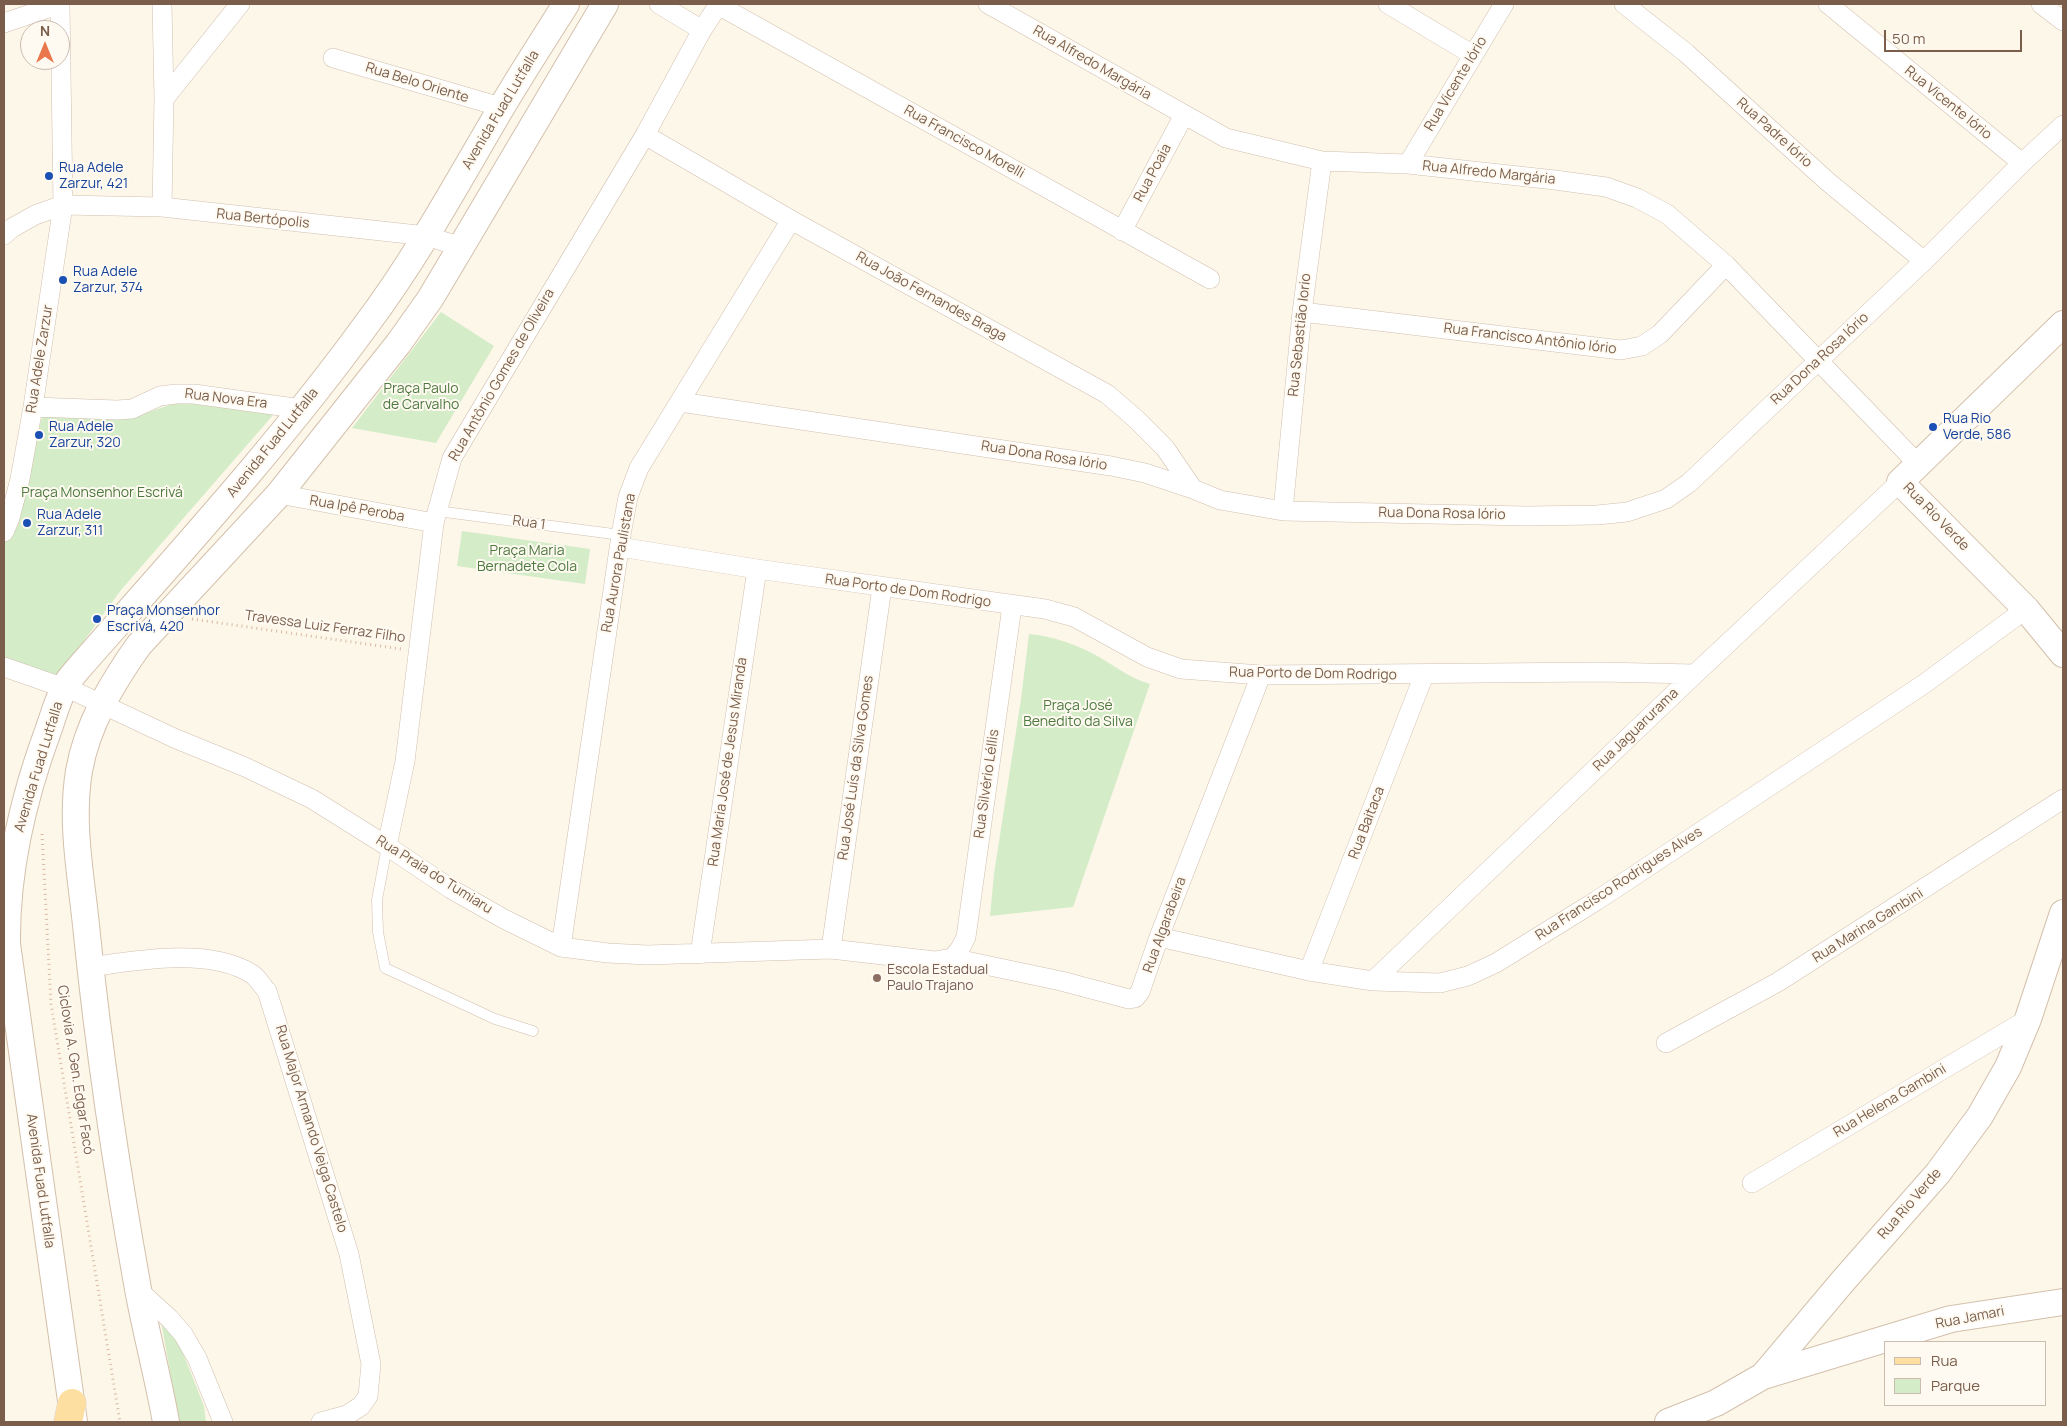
<!DOCTYPE html>
<meta charset="utf-8">
<style>
body{margin:0}
#map{position:relative;width:2067px;height:1426px;overflow:hidden;background:#fdf7ea;font-family:Manrope,sans-serif}
canvas{display:block}
.frame{position:absolute;inset:0;border:5px solid #7a5e4b;pointer-events:none}
.legend{position:absolute;left:1884px;top:1341px;width:162px;height:65px;box-sizing:border-box;background:#fffaf1;border:1px solid #cabcaf;margin:0;padding:6px 9px;list-style:none;font-size:15px;color:#7a5e4b}
.legend li{display:flex;align-items:center;gap:10px;height:25px}
.legend b{width:25px;border:1px solid #cabcaf}
.north{position:absolute;left:20px;top:20px;width:50px;height:50px;box-sizing:border-box;background:#fffaf1;border:1px solid #cabcaf;border-radius:50%;rotate:0deg;font-size:14px;font-weight:700;line-height:20px;text-align:center;color:#7a5e4b}
.north::after{content:'';display:block;margin:auto;width:18px;height:22px;background:#ea774c;clip-path:polygon(50% 0,100% 100%,50% 72%,0 100%)}
.scale{position:absolute;left:1884px;top:30px;width:138px;height:22px;box-sizing:border-box;border:2px solid #7a5e4b;border-top:0;padding-left:6px;font-size:15px;line-height:18px;white-space:nowrap;color:#7a5e4b;-webkit-text-stroke:4px #fffaf1;paint-order:stroke}
</style>
<div id="map">
<canvas width="2067" height="1426"></canvas>
<div class="frame"></div>
<ul class="legend">
<li><b style="height:6px;background:#fddfa2"></b>Rua</li>
<li><b style="height:14px;background:#d4ecc7"></b>Parque</li>
</ul>
<div class="north">N</div>
<div class="scale">50 m</div>
</div>
<script>
const g = document.querySelector('canvas').getContext('2d');
g.lineJoin = 'round';
function fill(path, color) { g.fillStyle = color; g.fill(path, 'evenodd'); }
function trace(path, color, width, dash) { g.strokeStyle = color; g.lineWidth = width; g.lineCap = dash ? 'butt' : 'round'; g.setLineDash(dash || []); g.stroke(path); }
function label(font, color, halo, rows, align = 'center') {
  g.font = font + ' Manrope,sans-serif'; g.lineWidth = 4; g.setLineDash([]); g.textBaseline = 'middle'; g.strokeStyle = halo; g.fillStyle = color; for (const [text, x, y, turn = 0] of rows) {
    g.save(); g.translate(x, y); g.rotate((+turn || 0) * Math.PI / 180); g.textAlign = isNaN(turn) ? turn : align; if (halo) g.strokeText(text, 0, 0); g.fillText(text, 0, 0); g.restore();
  }
}
const green = new Path2D(`
 M441 312 494 346 436 443 352 428Z
 M178 402 274 414 121 590 56 679 4 662V539L12 524 43 414 140 415Z
 M462 531 590 549 585 584 457 566Z
 M1029 634C1052 636 1079 645 1099 657 1116 667 1130 678 1150 684L1073 907 990 916 994 874 1021 699Z
 M161 1321 179 1343 204 1406 206 1422H179Z`);
const path = new Path2D(`
 M192 619 401 649
 M42 834 51 1004 120 1422`);
const lane = new Path2D(`
 M437 511 621 535
 M387 846 377 900 378 932 385 968 495 1019 533 1031`);
const street = new Path2D(`
 M659 4 702 30
 M988 4 1226 138 1322 161 1408 164 1555 180 1606 187 1637 198 1667 214 1726 265 1918 464
 M1388 4 1473 55
 M1624 4 1686 53 1827 181 1924 261
 M1828 4 2022 163
 M2041 4 2063 21
 M718 5 1210 279
 M4 23 60 4
 M333 58 501 107
 M164 99 240 4
 M645 135 791 220 1107 394 1136 419 1165 448 1193 489
 M1408 164 1504 4
 M162 207 164 99 162 4
 M1122 231 1184 115
 M4 235 12 228 35 215 63 205 162 207 427 236 461 247
 M1302 312 1621 350 1642 346 1660 334 1726 265
 M680 402 1111 466 1145 473 1193 489 1220 500 1283 511 1527 516 1597 515 1627 512 1666 499 1689 483 1924 261 2022 163 2063 125
 M33 407 117 410 132 409 160 396 176 394H194L302 409
 M279 494 434 523
 M1283 511 1302 312 1322 161
 M4 532 10 518 20 479 33 407 63 205 60 4
 M620 547 757 569 1045 609 1074 617 1147 657 1181 669 1261 675 1599 672 1695 674
 M4 667 76 692 174 738 245 767 312 799 387 846 451 889 504 919 561 947 608 953 647 955 831 949 935 961 952 958 1061 981 1129 999 1135 998 1140 992 1159 937 1261 675
 M387 846 405 761 434 523 452 458 645 135 702 30 719 4
 M1159 937 1309 971 1373 981 1440 983 1468 976 1496 963 1596 901 1924 684 2026 609
 M561 947 621 535 628 497 639 468 791 220
 M831 949 882 587
 M700 954 757 569
 M952 958 960 949 966 937 1012 606
 M90 967C137 960 210 947 252 974 258 978 262 986 267 991L349 1254 371 1364 368 1396 361 1406 347 1415 321 1422
 M1309 971 1424 675
 M1373 981 1695 674 1900 482
 M1666 1043 1778 982 2063 799
 M1752 1183 2028 1019
 M138 1290 169 1318 183 1334 197 1358 223 1422`);
const secondary = new Path2D(`
 M2063 324 1900 482 2026 609 2063 654
 M1763 1376 1951 1319 2063 1302
 M74 1422 7 944C6 871 23 799 48 731 53 717 57 702 64 688 67 681 73 675 77 670 176 557 278 446 366 325 417 257 457 183 500 110 521 74 544 39 566 4
 M166 1422C158 1377 146 1333 138 1289 117 1172 99 1053 87 935 82 880 70 826 79 771 87 725 112 683 139 645L279 494 398 344 430 299 461 247 605 4
 M1668 1422 1716 1403 1763 1376 1843 1281 1938 1173 1980 1116 2008 1067 2028 1019 2063 913`);
const primary = new Path2D(`
 M68 1422 72 1403`);
const markers = [
 [49,176,5,"#1a4fb4"],
 [63,280,5,"#1a4fb4"],
 [1933,427,5,"#1a4fb4"],
 [39,435,5,"#1a4fb4"],
 [27,523,5,"#1a4fb4"],
 [97,619,5,"#1a4fb4"],
 [877,978,5,"#8d6e63"]
];
const streetNames = [
 ["Rua Alfredo Margária",1092,63,30],
 ["Rua Belo Oriente",417,83,17],
 ["Rua Vicente Iório",1456,84,-59],
 ["Rua Vicente Iório",1948,103,39],
 ["Avenida Fuad Lutfalla",501,110,-59],
 ["Rua Padre Iório",1774,133,42],
 ["Rua Francisco Morelli",964,142,29],
 ["Rua Poaia",1153,173,-62],
 ["Rua Alfredo Margária",1489,173,6],
 ["Rua Bertópolis",263,219,6],
 ["Rua João Fernandes Braga",931,297,29],
 ["Rua Sebastião Iorio",1300,335,-84],
 ["Rua Francisco Antônio Iório",1530,339,7],
 ["Rua Adele Zarzur",40,359,-81],
 ["Rua Dona Rosa Iório",1820,359,-43],
 ["Rua Antônio Gomes de Oliveira",502,375,-60],
 ["Rua Nova Era",226,399,7],
 ["Avenida Fuad Lutfalla",273,443,-51],
 ["Rua Dona Rosa Iório",1044,456,9],
 ["Rua Ipê Peroba",357,509,10],
 ["Rua Dona Rosa Iório",1442,514,1],
 ["Rua Rio Verde",1936,517,46],
 ["Rua 1",529,523,8],
 ["Rua Aurora Paulistana",619,563,-80],
 ["Rua Porto de Dom Rodrigo",908,591,8],
 ["Travessa Luiz Ferraz Filho",325,627,8],
 ["Rua Porto de Dom Rodrigo",1313,674,1],
 ["Rua Jaguarurama",1636,730,-44],
 ["Rua Maria José de Jesus Miranda",728,762,-82],
 ["Avenida Fuad Lutfalla",39,767,-73],
 ["Rua José Luís da Silva Gomes",856,768,-82],
 ["Rua Silvério Léllis",987,784,-82],
 ["Rua Baitaca",1367,823,-69],
 ["Rua Praia do Tumiaru",434,875,32],
 ["Rua Francisco Rodrigues Alves",1619,884,-33],
 ["Rua Algarabeira",1165,925,-70],
 ["Rua Marina Gambini",1868,926,-32],
 ["Ciclovia A. Gen. Edgar Facó",75,1070,81],
 ["Rua Helena Gambini",1890,1101,-31],
 ["Rua Major Armando Veiga Castelo",311,1129,73],
 ["Avenida Fuad Lutfalla",40,1181,82],
 ["Rua Rio Verde",1910,1204,-49],
 ["Rua Jamari",1970,1318,-11]
];
const transitNames = [
 ["Rua Adele",59,168],
 ["Zarzur, 421",59,184],
 ["Rua Adele",73,272],
 ["Zarzur, 374",73,288],
 ["Rua Rio",1943,419],
 ["Verde, 586",1943,435],
 ["Rua Adele",49,427],
 ["Zarzur, 320",49,443],
 ["Rua Adele",37,515],
 ["Zarzur, 311",37,531],
 ["Praça Monsenhor",107,611],
 ["Escrivá, 420",107,627]
];
const parkNames = [
 ["Praça Paulo",421,389],
 ["de Carvalho",421,405],
 ["Praça Monsenhor Escrivá",102,493],
 ["Praça Maria",527,551],
 ["Bernadete Cola",527,567],
 ["Praça José",1078,706],
 ["Benedito da Silva",1078,722]
];
const educationNames = [
 ["Escola Estadual",887,970],
 ["Paulo Trajano",887,986]
];
fill(green, '#d4ecc7');
trace(lane, '#d1bfae', 11);
trace(street, '#d1bfae', 20);
trace(secondary, '#d4c0ac', 28);
trace(primary, '#dcd5d0', 29);
trace(path, '#d9baa3', 3, [1, 4]);
trace(lane, '#fff', 10);
trace(street, '#fff', 19);
trace(secondary, '#fff', 26);
trace(primary, '#fddfa2', 28);
for (const [x, y, r, color] of markers) { const dot = new Path2D(); dot.arc(x, y, r, 0, 2 * Math.PI); g.fillStyle = color; g.fill(dot); trace(dot, '#fffaf1', 2); }
label('14px', '#7a5e4b', '#fffaf1', streetNames);
label('14px', '#164399', '#fffaf1', transitNames, 'left');
label('14px', '#4e7a40', '#fffaf1', parkNames);
label('14px', '#785e54', '#fffaf1', educationNames, 'left');
</script>
